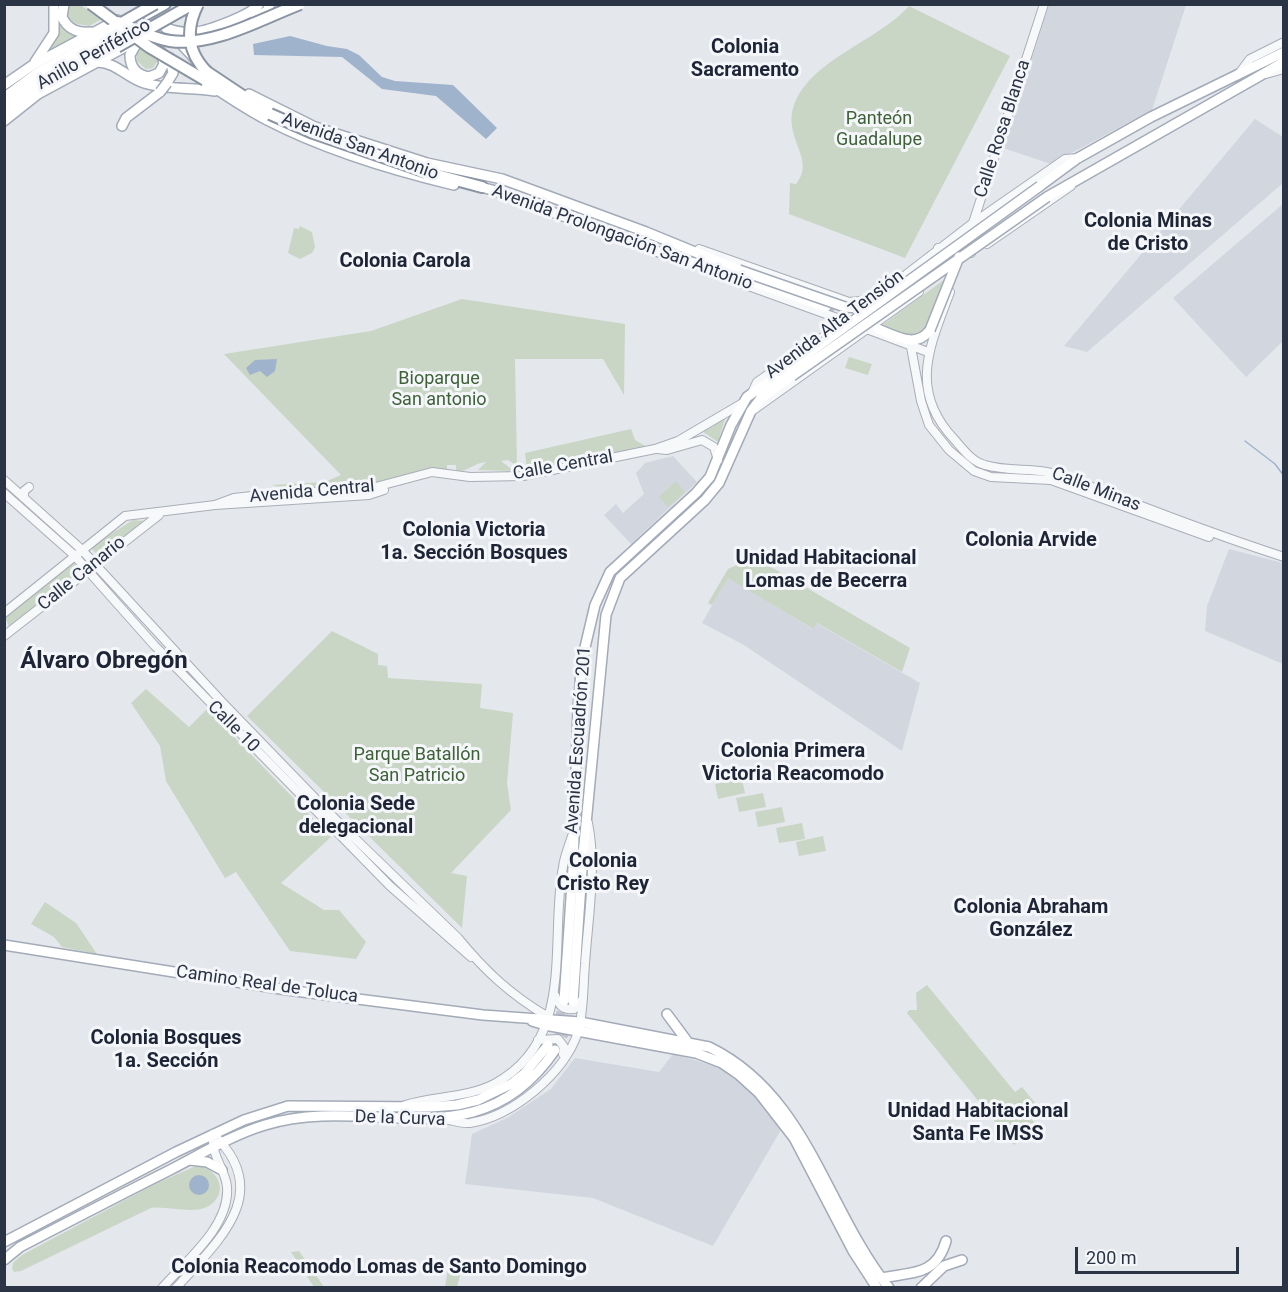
<!DOCTYPE html>
<meta charset="utf-8">
<style>
body{margin:0}
#map{position:relative;width:1288px;height:1292px;overflow:hidden;background:#e4e7ec;font-family:Roboto,sans-serif}
canvas{display:block}
.frame{position:absolute;inset:0;border:6px solid #2b3445;pointer-events:none}
.scale{position:absolute;left:1075px;top:1247px;width:164px;height:27px;box-sizing:border-box;border:3px solid #2b3445;border-top:0;padding-left:8px;font-size:18px;line-height:21px;white-space:nowrap;color:#2b3445;-webkit-text-stroke:4px #f4f6f9;paint-order:stroke}
</style>
<div id="map">
<canvas width="1288" height="1292"></canvas>
<div class="frame"></div>
<div class="scale">200 m</div>
</div>
<script>
const g = document.querySelector('canvas').getContext('2d');
g.lineJoin = 'round';
function fill(path, color) { g.fillStyle = color; g.fill(path, 'evenodd'); }
function trace(path, color, width, dash) { g.strokeStyle = color; g.lineWidth = width; g.lineCap = dash ? 'butt' : 'round'; g.setLineDash(dash || []); g.stroke(path); }
function label(font, color, halo, rows, align = 'center') {
  g.font = font + ' Roboto,sans-serif'; g.lineWidth = 6; g.setLineDash([]); g.textBaseline = 'middle'; g.strokeStyle = halo; g.fillStyle = color; for (const [text, x, y, turn = 0] of rows) {
    g.save(); g.translate(x, y); g.rotate((+turn || 0) * Math.PI / 180); g.textAlign = isNaN(turn) ? turn : align; if (halo) g.strokeText(text, 0, 0); g.fillText(text, 0, 0); g.restore();
  }
}
const built = new Path2D(`
 M1049 5H1186L1152 110 1051 164 1003 148Z
 M1255 119 1283 137V183L1087 352 1064 346Z
 M1283 204V341L1246 377 1173 298Z
 M673 456 697 482 631 544 604 515 616 504 623 513 644 494 636 473 645 463Z
 M1229 549 1283 563V664L1205 631 1207 606Z
 M728 577 812 629 816 623 920 683 902 751 744 645 702 623Z
 M673 1054 722 1068 785 1123 713 1246 593 1198 465 1184 472 1134 507 1118 551 1089 575 1058 659 1072Z`);
const green = new Path2D(`
 M69 5H80L102 19 89 26 72 23 66 15Z
 M909 6 1010 56 905 258 789 214 790 183 796 184C817 159 782 138 794 105 811 59 878 41 909 6Z
 M58 19 83 34 48 51 56 35Z
 M142 46 160 57 153 68 146 69 137 61 136 53Z
 M300 226 312 232 315 247 312 253 300 259 288 253 294 228 299 229Z
 M945 279 927 327 919 336H907L881 326Z
 M462 299 625 324 624 395 603 359H515L517 466 508 460 501 461 514 471 478 470 486 462C475 463 468 471 456 472V465H447V473C422 466 404 477 380 483 354 489 297 493 272 485L325 482 341 475 224 354 371 331Z
 M849 357 872 364 868 375 845 368Z
 M725 419 718 442 703 432V431Z
 M631 429 635 440 647 447 527 470 525 453Z
 M676 481 685 492 668 507 659 497Z
 M133 520 145 521 100 557 90 547Z
 M747 553 910 648 902 672 817 623 813 629 728 578 712 605 708 603 728 569 741 563Z
 M73 562 83 572 12 627 9 626 5 617Z
 M332 631 378 654V665L387 666 388 678 482 684 480 708 513 713 507 783 511 810 451 873 467 876 462 928 247 716Z
 M146 689 189 727 207 709 331 837 281 883 324 910H339L366 942 356 959 290 951 236 872 225 878 166 781 160 746 131 703Z
 M742 779 745 793 718 799 715 784Z
 M763 793 766 807 739 812 736 798Z
 M782 807 785 822 758 827 755 812Z
 M802 823 805 839 779 843 776 828Z
 M823 836 826 851 799 856 796 842Z
 M45 902 76 923 97 954 62 947 54 937 31 924Z
 M927 985 1015 1092 1022 1087 1041 1110 1031 1118 1037 1126 1014 1145 907 1013 909 1010H917L916 993Z
 M196 1166C215 1167 229 1188 213 1203 198 1217 169 1205 151 1208L21 1271 14 1272 12 1268 13 1263 22 1255 157 1183Z
 M299 1251 324 1287H314L291 1252Z
 M450 1257 460 1276 457 1287H445Z`);
const water = new Path2D(`
 M290 36 327 46 347 49 359 55 382 77 395 81 453 85 497 128 486 139 436 96 382 89 342 57 254 55 253 44Z
 M277 359 275 371 267 377 260 371 250 375 246 368 255 360Z
 M189 1185a10 10 0 1 1 20 0a10 10 0 1 1-20 0Z`);
const stream = new Path2D(`
 M1245 441 1275 464 1284 476`);
const majorTunnel = new Path2D(`
 M826 307 857 320
 M548 1045 556 1032 564 1001
 M556 1048 567 1029 573 1002`);
const minor = new Path2D(`
 M1266 74 1284 69
 M1238 75 1250 59 1284 42
 M987 244 1071 186
 M938 248 950 271
 M699 249 849 302 870 300
 M971 253 973 223 1044 4
 M732 280 848 322
 M950 292C930 346 908 390 954 439 963 449 972 462 985 465 1012 473 1039 466 1066 477 1138 505 1210 533 1284 557
 M864 328 928 352
 M911 347 921 401 929 425 949 450 974 471 991 477 1051 480 1209 537
 M752 393 757 382 846 321 973 223 1065 159 1078 158
 M752 411 919 292
 M657 449 667 450 702 440 714 447 718 460
 M4 480 81 549 222 702 342 826 458 938C486 972 510 994 548 1017
 M4 493 74 555 154 645 390 886 471 957
 M24 498V491L29 487
 M215 505 234 498 261 495 368 489 432 472 470 477 523 476 655 449 678 441 741 404
 M4 613 125 516 215 505 369 495 384 490
 M4 636 159 515
 M555 995C559 1006 563 1010 574 1009L582 1000
 M538 1040 558 1039 564 1047 563 1054
 M405 1105C434 1096 467 1098 494 1084 577 1040 549 941 563 867 564 857 569 846 572 836
 M443 1119C452 1120 462 1124 470 1123 513 1116 564 1074 578 1032 584 1011 583 986 585 964 588 918 597 868 588 823
 M162 1288C186 1261 230 1226 227 1187 226 1171 213 1158 213 1142
 M176 1288C218 1241 275 1193 213 1134`);
const major = new Path2D(`
 M64 4 62 17C68 30 78 33 91 32
 M255 18 267 11 270 4
 M164 26 197 61
 M167 28C176 32 185 33 195 32 208 31 252 15 259 4
 M139 39 130 55C130 68 137 75 149 77L159 73 164 64 161 52
 M35 62 54 33V4
 M98 62C117 63 127 78 144 83 167 90 192 87 215 91
 M200 78C222 93 244 108 267 120 325 150 391 170 454 185
 M167 83 173 73 170 58
 M4 85 33 65 117 20
 M249 94 315 127 427 163 502 179 646 232 739 270
 M4 121 38 94 125 47
 M122 126 126 118 160 92
 M477 186 496 191 675 258 703 265 826 307
 M1040 186 1078 158 1151 117 1284 52
 M1047 197 1284 62
 M878 329C896 336 916 349 930 330
 M4 945 287 990 483 1015 580 1022 709 1047C808 1095 825 1208 889 1288
 M564 1001 573 868 578 708 582 660 595 605 610 572 696 493 710 477 731 425 747 397 788 368
 M573 1002 583 855 606 615 620 578 705 500 719 483 751 411 761 398 792 376
 M667 1014 687 1041
 M532 1021 545 1025 696 1053 722 1063 738 1074 759 1093 794 1138 853 1251 877 1288
 M190 1160 207 1162 222 1170
 M4 1242 176 1152 244 1120 288 1106 430 1107 457 1105 478 1100 511 1084 524 1074 548 1045
 M4 1260 20 1247C70 1221 120 1195 170 1170 201 1154 232 1135 265 1125 370 1093 478 1164 555 1050
 M881 1278C912 1272 936 1276 946 1241
 M921 1288 944 1266 962 1260`);
const highway = new Path2D(`
 M147 14 165 4
 M207 72 270 114
 M4 98 38 73 123 27
 M4 110 43 81 123 39
 M426 172 482 187`);
const majorBridge = new Path2D(`
 M160 92 167 83
 M739 270 845 307 858 308 870 306
 M930 330 959 257
 M788 368 1040 186
 M792 376 1047 197`);
const highwayBridge = new Path2D(`
 M91 4 149 47 205 80
 M198 4C185 29 188 53 207 72
 M118 22C135 29 151 38 170 41 213 47 261 19 300 4
 M111 29 155 4
 M117 47 193 4
 M270 114 313 133 426 172`);
const streetNames = [
 ["Anillo Periférico",94,55,-29],
 ["Calle Rosa Blanca",1003,129,-72],
 ["Avenida San Antonio",360,147,20],
 ["Avenida Prolongación San Antonio",622,238,20],
 ["Avenida Alta Tensión",835,325,-37],
 ["Calle Central",563,466,-10],
 ["Calle Minas",1096,490,21],
 ["Avenida Central",312,492,-5],
 ["Calle Canario",82,574,-39],
 ["Calle 10",233,727,45],
 ["Avenida Escuadrón 201",579,740,-86],
 ["Camino Real de Toluca",267,985,8],
 ["De la Curva",400,1119,2]
];
const parkNames = [
 ["Panteón",879,119],
 ["Guadalupe",879,140],
 ["Bioparque",439,379],
 ["San antonio",439,400],
 ["Parque Batallón",417,755],
 ["San Patricio",417,776]
];
const neighbourhoodNames = [
 ["Colonia",745,48],
 ["Sacramento",745,71],
 ["Colonia Minas",1148,222],
 ["de Cristo",1148,245],
 ["Colonia Carola",405,262],
 ["Colonia Victoria",474,531],
 ["1a. Sección Bosques",474,554],
 ["Colonia Arvide",1031,541],
 ["Unidad Habitacional",826,559],
 ["Lomas de Becerra",826,582],
 ["Colonia Primera",793,752],
 ["Victoria Reacomodo",793,775],
 ["Colonia Sede",356,805],
 ["delegacional",356,828],
 ["Colonia",603,862],
 ["Cristo Rey",603,885],
 ["Colonia Abraham",1031,908],
 ["González",1031,931],
 ["Colonia Bosques",166,1039],
 ["1a. Sección",166,1062],
 ["Unidad Habitacional",978,1112],
 ["Santa Fe IMSS",978,1135],
 ["Colonia Reacomodo Lomas de Santo Domingo",379,1268]
];
const districtNames = [
 ["Álvaro Obregón",104,662]
];
fill(built, '#d2d6de');
fill(green, '#c9d6c5');
fill(water, '#9fb4cc');
trace(stream, '#9fb4cc', 1.5);
trace(majorTunnel, '#bfc3cb', 9, [9, 4.5]);
trace(minor, '#a9aeb7', 10);
trace(major, '#a3abb8', 12);
trace(highway, '#8b94a3', 14);
trace(minor, '#f7f8fa', 8);
trace(major, '#fff', 9);
trace(highway, '#fff', 10);
trace(majorBridge, '#a3abb8', 12, []);
trace(highwayBridge, '#8b94a3', 14, []);
trace(majorBridge, '#fff', 9);
trace(highwayBridge, '#fff', 10);
label('18px', '#2b3445', '#f4f6f9', streetNames);
label('18px', '#3f6138', '#f4f6f9', parkNames);
label('bold 20px', '#1d2536', '#f4f6f9', neighbourhoodNames);
label('bold 24px', '#1d2536', '#f4f6f9', districtNames);
</script>
